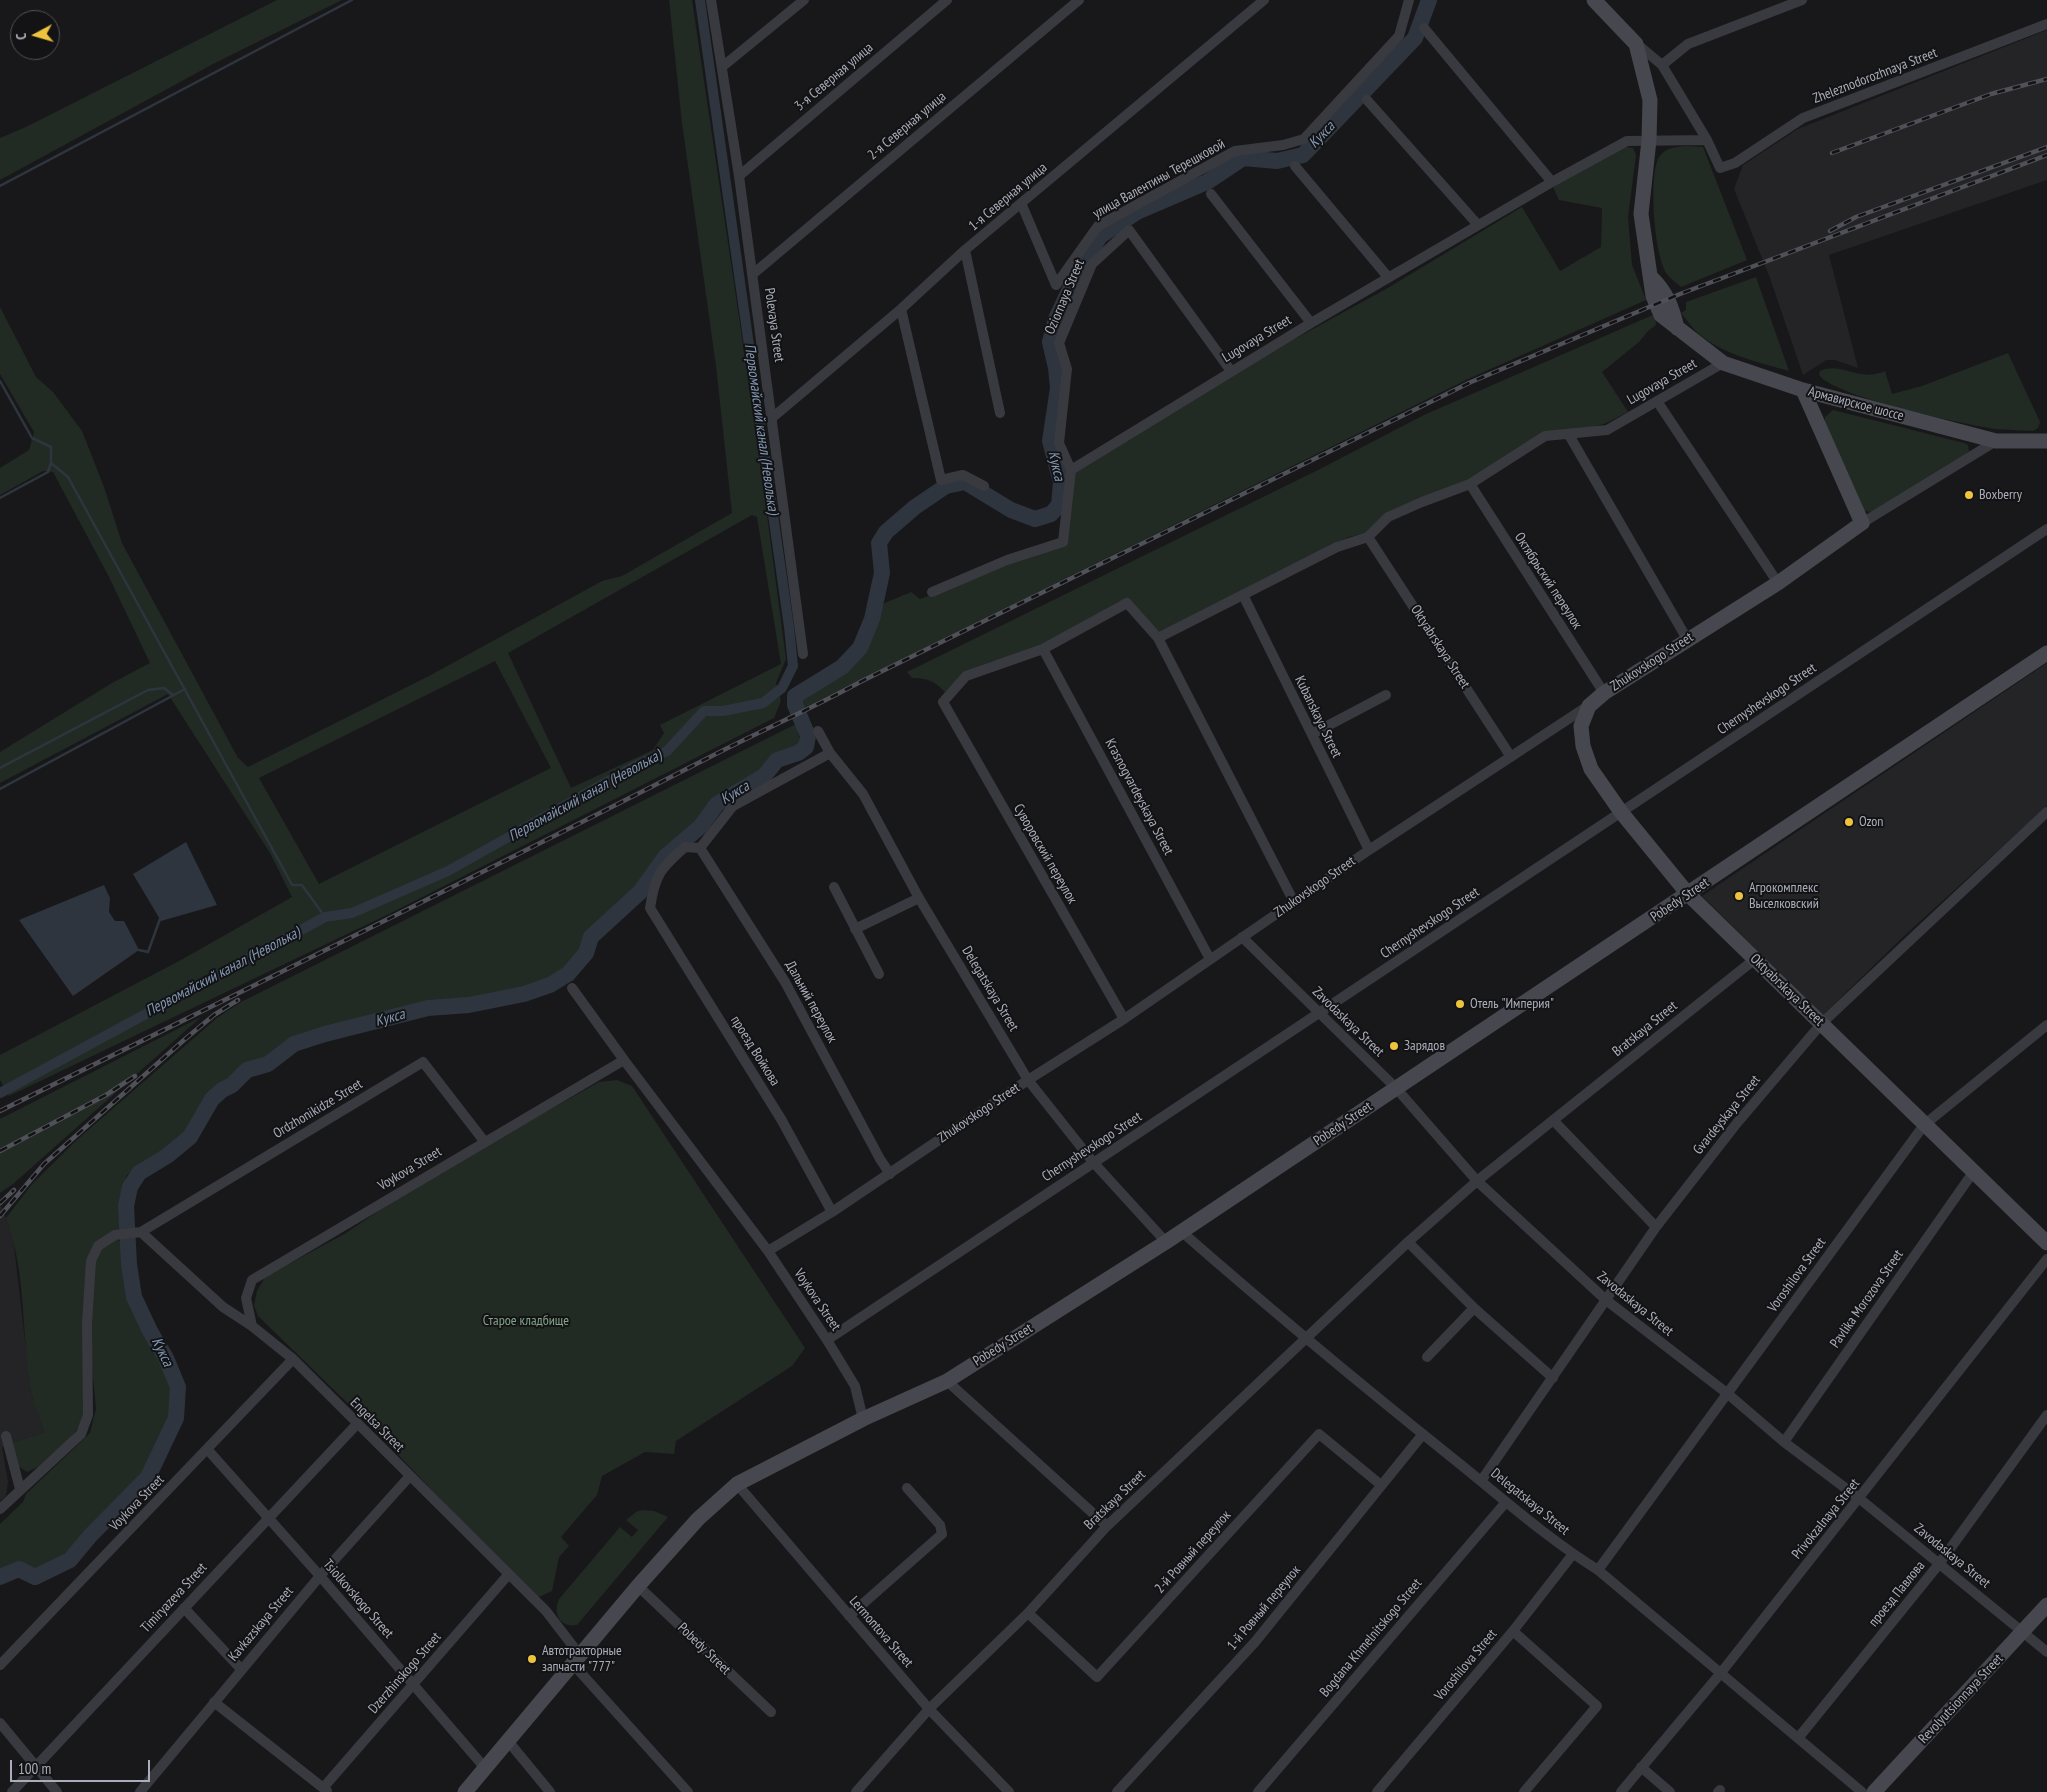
<!DOCTYPE html>
<meta charset="utf-8">
<style>
body{margin:0}
#map{position:relative;width:2047px;height:1792px;overflow:hidden;background:#18181a;font-family:"PT Sans Narrow",sans-serif}
canvas{display:block}
.north{position:absolute;left:10px;top:10px;width:50px;height:50px;box-sizing:border-box;background:#131315;border:1px solid #505157;border-radius:50%;rotate:264deg;font-size:14px;font-weight:700;line-height:20px;text-align:center;color:#abaeba}
.north::after{content:'';display:block;margin:auto;width:18px;height:22px;background:#eec33d;clip-path:polygon(50% 0,100% 100%,50% 72%,0 100%)}
.scale{position:absolute;left:10px;top:1760px;width:140px;height:22px;box-sizing:border-box;border:2px solid #abaeba;border-top:0;padding-left:6px;font-size:15px;line-height:18px;white-space:nowrap;color:#abaeba;-webkit-text-stroke:4px #131315;paint-order:stroke}
</style>
<div id="map">
<canvas width="2047" height="1792"></canvas>
<div class="north">С</div>
<div class="scale">100 m</div>
</div>
<script>
const g = document.querySelector('canvas').getContext('2d');
g.lineJoin = 'round';
function fill(path, color) { g.fillStyle = color; g.fill(path, 'evenodd'); }
function trace(path, color, width, dash) { g.strokeStyle = color; g.lineWidth = width; g.lineCap = dash ? 'butt' : 'round'; g.setLineDash(dash || []); g.stroke(path); }
function label(font, color, halo, rows, align = 'center') {
  g.font = font + ' "PT Sans Narrow",sans-serif'; g.lineWidth = 4; g.setLineDash([]); g.textBaseline = 'middle'; g.strokeStyle = halo; g.fillStyle = color; for (const [text, x, y, turn = 0] of rows) {
    g.save(); g.translate(x, y); g.rotate((+turn || 0) * Math.PI / 180); g.textAlign = isNaN(turn) ? turn : align; if (halo) g.strokeText(text, 0, 0); g.fillText(text, 0, 0); g.restore();
  }
}
const built = new Path2D(`
 M2047 30V180L1829 255 1858 368 1835 360H1826L1803 375 1770 278 1734 189 1743 165 1798 129Z
 M2047 663V806L1906 934 1823 1015 1702 896Z
 M0 1202 13 1237 31 1393 44 1432 2 1447 8 1482 6 1496 0 1501Z`);
const green = new Path2D(`
 M277 0H342L215 63 0 180V138L26 127Z
 M669 0H692L756 432 786 659 776 683 781 701 774 718 391 913 9 1096 0 1080V1055L181 960 292 897 270 853 168 694 0 783V752L112 683 150 663 109 577 53 472 43 471 0 495V468L29 450 34 432 0 374V307L36 377 53 392 82 431 104 487 122 543 238 758 248 767 429 676 602 581 622 576 732 513 716 366 682 123ZM752 515 757 517 781 664 660 725 664 733 653 750 571 788 508 653ZM495 661 551 768 319 884 259 778Z
 M1685 146 1703 147 1747 260 1681 287C1677 283 1670 279 1667 274 1654 256 1649 179 1658 159 1664 148 1674 147 1685 146Z
 M1626 147 1633 148 1636 155 1628 217 1632 265 1646 300 1468 379 802 709 800 696 856 660 870 635 880 605 911 592 920 599 961 584 1009 561 1062 544 1075 473 1291 341 1386 289 1522 207 1560 271 1601 247 1602 208 1559 200 1553 187Z
 M1756 277 1789 371C1758 362 1724 355 1699 334 1692 328 1687 320 1681 313L1686 310V302Z
 M1655 314 1656 325 1648 331 1639 342 1602 372 1628 412 1604 424 1573 432 1549 431 1468 480 1366 533 1349 537 1334 544 1159 634 1130 600 1118 602C1093 616 1068 635 1041 646 1002 663 976 657 945 692 935 681 927 678 912 678L907 672 1320 469 1424 415Z
 M2008 353 2040 422 2038 428 2033 431C2020 430 2007 430 1995 429 1963 424 1835 397 1819 375L1820 371C1842 361 1858 383 1885 371L1892 394 1922 386Z
 M1833 410 1964 443 1968 445 1969 451 1964 457 1872 512 1864 511 1825 425V417Z
 M796 724 800 742 798 750 777 757 760 774 715 800 698 825 661 854 656 866 637 891 589 933 582 951 566 971 548 982 523 991 427 1005 323 1030 293 1041 266 1060 246 1068 231 1083 221 1088 210 1097 188 1134 161 1154 145 1161 127 1175 121 1192 124 1229C100 1239 92 1239 88 1267L85 1415C74 1439 52 1462 27 1472L18 1466 12 1443 44 1432C40 1419 34 1405 31 1392 21 1334 27 1273 6 1218L33 1183 79 1138 217 1018 241 1002Z
 M201 1017 13 1184 0 1193V1119Z
 M617 1080 632 1086 805 1348 792 1366 676 1441 674 1454 645 1452 602 1476 597 1495 561 1537 569 1546 559 1557 552 1591 539 1597 529 1592 368 1423 258 1316 254 1305 257 1291 265 1277 346 1233 426 1179 599 1082Z
 M115 1239 125 1243 126 1288 148 1337 164 1361 172 1387V1414L165 1434 143 1477 64 1557 37 1572 22 1566 0 1574V1524L23 1502 26 1494 90 1433 96 1409 89 1334 95 1260 101 1248Z
 M642 1510 654 1511 668 1517 577 1625C559 1628 553 1613 559 1599L620 1527 632 1537 638 1530 626 1520 636 1512Z`);
const water = new Path2D(`
 M186 842 217 905 161 921 133 874Z
 M104 885 110 898 109 912 115 921H124L139 950 73 996 19 920Z`);
const stream = new Path2D(`
 M0 186 352 0
 M0 381 32 438 51 447V463L48 472 0 498
 M51 463 68 477 285 872 292 885H302L325 917
 M0 768 148 690 164 688 173 695
 M0 789 185 689
 M139 950 148 952 160 919`);
const canal = new Path2D(`
 M0 1093 325 917 352 913 448 871 633 767 667 751 704 711H723L763 703 782 688 793 666 789 627 700 0`);
const river = new Path2D(`
 M0 1577 19 1569 35 1577 70 1560 90 1536 148 1477 176 1418 178 1387 166 1358 150 1331 134 1297 129 1264 126 1206 130 1187 139 1173 167 1156 190 1137 212 1099 222 1090 232 1085 247 1070 268 1064 294 1044 325 1034 428 1008 469 1005 524 994 550 985 568 974 586 953 591 937 640 892 666 856 701 826 717 804 764 776 777 760 798 753 806 747 808 736 795 705V696L842 667 860 648 872 619 882 573 879 543 886 532 915 507 946 486 965 482 1011 510 1035 519 1051 514 1059 505 1061 482 1050 441 1058 388 1056 368 1050 342 1056 319 1078 272 1100 236 1137 212 1207 182 1243 158 1277 161 1303 155 1415 38 1429 0`);
const street = new Path2D(`
 M711 0 739 176 803 654
 M1424 28 1552 182
 M1637 44 1662 65 1707 140 1720 168 1735 163 1803 118 2047 24
 M1662 65 1688 44 1802 0
 M722 67 804 0
 M1367 100 1478 225
 M1295 166 1388 277
 M739 176 947 0
 M1211 194 1311 323
 M1021 203 1056 285
 M965 250 1000 413
 M753 274 1079 0
 M1056 285 1098 226 1235 151 1283 145 1304 139 1399 36 1409 0
 M901 309 941 480 963 475 984 486
 M1657 401 1778 583
 M772 418 901 309 965 250 1264 0
 M1569 435 1687 639
 M1071 470 1059 443 1067 369 1059 343 1092 264 1129 230 1231 371
 M1470 484 1604 693
 M1862 523 1996 441
 M1368 537 1511 757
 M932 592 1007 560 1063 542 1071 470 1311 323 1552 182 1627 141 1707 140
 M1243 595 1369 850
 M1158 638 1337 547 1368 537 1388 517 1422 502 1470 484 1545 436 1607 430 1723 363
 M1043 649 1210 959
 M818 731 830 753 863 794 919 898 1028 1080 1093 1162 1166 1242
 M1312 734 1386 695
 M830 753 733 806 700 848 685 847C660 869 655 875 650 908L781 1119 832 1212
 M700 848 785 982 880 1159 890 1174
 M834 887 879 974
 M855 929 919 898
 M1242 937 1396 1088 1477 1181 1606 1300 1728 1394 1784 1442 1860 1499 2047 1652
 M572 988 624 1060
 M1124 1019 943 702 966 676 1043 649 1127 603 1158 638 1294 902
 M1553 1120 1656 1227
 M141 1232 223 1307 252 1326 293 1359 546 1611 579 1654
 M1182 1232C1270 1309 1359 1383 1450 1456 1499 1495 1545 1537 1598 1570L1862 1792
 M1408 1242 1474 1308 1553 1378
 M768 1251 832 1212 1028 1080 1124 1019 1369 850 1588 706
 M252 1326 246 1298 252 1280 624 1060 768 1251 827 1340 855 1386 863 1419
 M827 1340 2047 529
 M1427 1357 1474 1308
 M947 1381 1107 1526
 M6 1436 20 1489
 M1784 1442 1974 1171
 M208 1450 320 1576 485 1768
 M1481 1481 1656 1227 1737 1123 1822 1023 2047 812
 M737 1484 929 1709 1009 1792
 M0 1509 81 1434 88 1415 87 1324 91 1261 98 1246 115 1235 141 1232 423 1062 484 1141
 M1598 1570 1924 1125 2047 1025
 M638 1586 771 1712
 M184 1608 241 1669
 M1028 1613 1097 1677 1319 1434 1381 1485
 M849 1616 942 1534 940 1525 907 1488
 M1513 1631 1597 1706 1524 1792
 M572 1663 688 1792
 M0 1665 293 1359
 M214 1702 327 1791
 M0 1723 57 1792
 M1799 1737 1939 1564 2047 1415
 M508 1741 550 1792
 M1641 1767 1670 1792
 M323 1788 508 1575
 M12 1792 357 1424
 M140 1792 320 1576 409 1477
 M856 1792 929 1709 1028 1613 1107 1526 1408 1242 1477 1181 1755 959
 M1117 1792 1255 1642 1423 1434
 M1258 1792 1506 1502
 M1377 1792 1513 1631 1573 1554
 M1621 1792 1720 1674 2047 1259
 M1718 1792 1720 1790`);
const secondary = new Path2D(`
 M1594 0 1636 44 1650 100 1649 140 1641 214 1653 296 1661 315 1723 363 1803 390 1996 441H2047
 M1652 278C1667 293 1672 307 1677 328
 M1803 390 1862 523 1778 583 1604 693 1589 706 1581 726 1583 746 1591 769 1621 812 1688 894 2047 1243
 M465 1792 638 1586 698 1519 737 1484 863 1419 947 1381 1166 1242 2047 653
 M1874 1792 2047 1605`);
const rail = new Path2D(`
 M1832 153 1991 94 2047 79
 M1830 231 1856 217 2047 147
 M0 1111C236 994 472 879 706 759 758 732 811 709 862 681L1471 382 1680 294 2047 155
 M0 1151 106 1095 135 1076
 M0 1203 14 1190
 M0 1216 44 1164 184 1040 214 1015 238 1000`);
const markers = [
 [1969,495,5,"#eec33d"],
 [1849,822,5,"#eec33d"],
 [1739,896,5,"#eec33d"],
 [1460,1004,5,"#eec33d"],
 [1394,1046,5,"#eec33d"],
 [532,1659,5,"#eec33d"]
];
const streetNames = [
 ["Zheleznodorozhnaya Street",1875,76,-21],
 ["3-я Северная улица",834,77,-40],
 ["2-я Северная улица",907,126,-40],
 ["улица Валентины Терешковой",1159,179,-29],
 ["1-я Северная улица",1008,197,-40],
 ["Oziornaya Street",1065,297,-67],
 ["Polevaya Street",774,325,82],
 ["Lugovaya Street",1257,339,-31],
 ["Lugovaya Street",1662,382,-30],
 ["Армавирское шоссе",1856,404,15],
 ["Октябрьский переулок",1548,581,57],
 ["Oktyabrskaya Street",1440,647,57],
 ["Zhukovskogo Street",1652,662,-33],
 ["Chernyshevskogo Street",1767,699,-34],
 ["Kubanskaya Street",1318,717,64],
 ["Krasnogvardeyskaya Street",1139,797,62],
 ["Суворовский переулок",1045,854,60],
 ["Zhukovskogo Street",1315,887,-35],
 ["Pobedy Street",1680,900,-34],
 ["Chernyshevskogo Street",1430,923,-34],
 ["Delegatskaya Street",990,989,59],
 ["Oktyabrskaya Street",1787,990,44],
 ["Дальний переулок",811,1002,61],
 ["Zavodaskaya Street",1348,1022,44],
 ["Bratskaya Street",1645,1029,-39],
 ["проезд Войкова",755,1051,58],
 ["Ordzhonikidze Street",318,1109,-31],
 ["Zhukovskogo Street",979,1113,-34],
 ["Gvardeyskaya Street",1727,1115,-51],
 ["Pobedy Street",1343,1124,-34],
 ["Chernyshevskogo Street",1092,1147,-33],
 ["Voykova Street",410,1169,-31],
 ["Voroshilova Street",1797,1275,-54],
 ["Pavlika Morozova Street",1867,1299,-55],
 ["Voykova Street",817,1300,56],
 ["Zavodaskaya Street",1635,1304,39],
 ["Pobedy Street",1003,1345,-32],
 ["Engelsa Street",377,1425,45],
 ["Bratskaya Street",1115,1500,-44],
 ["Delegatskaya Street",1530,1502,39],
 ["Voykova Street",137,1503,-46],
 ["Privokzalnaya Street",1826,1519,-51],
 ["2-й Ровный переулок",1193,1552,-48],
 ["Zavodaskaya Street",1952,1556,39],
 ["проезд Павлова",1897,1594,-51],
 ["Timiryazeva Street",174,1598,-47],
 ["Tsiolkovskogo Street",358,1599,49],
 ["1-й Ровный переулок",1264,1608,-50],
 ["Kavkazskaya Street",261,1624,-50],
 ["Lermontova Street",881,1632,49],
 ["Bogdana Khmelnitskogo Street",1371,1638,-50],
 ["Pobedy Street",704,1649,44],
 ["Voroshilova Street",1466,1665,-50],
 ["Dzerzhinskogo Street",405,1673,-49],
 ["Revolyutsionnaya Street",1961,1699,-47]
];
const poiNames = [
 ["Boxberry",1979,495],
 ["Ozon",1859,822],
 ["Агрокомплекс",1749,888],
 ["Выселковский",1749,904],
 ["Отель \"Империя\"",1470,1004],
 ["Зарядов",1404,1046],
 ["Автотракторные",542,1651],
 ["запчасти \"777\"",542,1667]
];
const parkNames = [
 ["Старое кладбище",526,1321]
];
const waterNames = [
 ["Кукса",1322,135,-46],
 ["Первомайский канал (Неволька)",761,429,82],
 ["Кукса",1056,466,77],
 ["Кукса",735,793,-31],
 ["Первомайский канал (Неволька)",585,796,-29],
 ["Первомайский канал (Неволька)",223,972,-28],
 ["Кукса",390,1018,-15],
 ["Кукса",162,1352,64]
];
fill(built, '#242427');
fill(green, '#222a24');
fill(water, '#2e353e');
trace(stream, '#2e353e', 2.5);
trace(canal, '#2e353e', 10);
trace(river, '#2e353e', 16);
trace(street, '#393a3f', 10);
trace(secondary, '#47484f', 15);
trace(rail, '#505158', 4.5);
trace(rail, '#131315', 2.5, [8]);
for (const [x, y, r, color] of markers) { const dot = new Path2D(); dot.arc(x, y, r, 0, 2 * Math.PI); g.fillStyle = color; g.fill(dot); trace(dot, '#131315', 2); }
label('14px', '#abaeba', '#131315', streetNames);
label('14px', '#abaeba', '#131315', poiNames, 'left');
label('14px', '#82a488', '#131315', parkNames);
label('italic 15px', '#8398b3', '#131315', waterNames);
</script>
